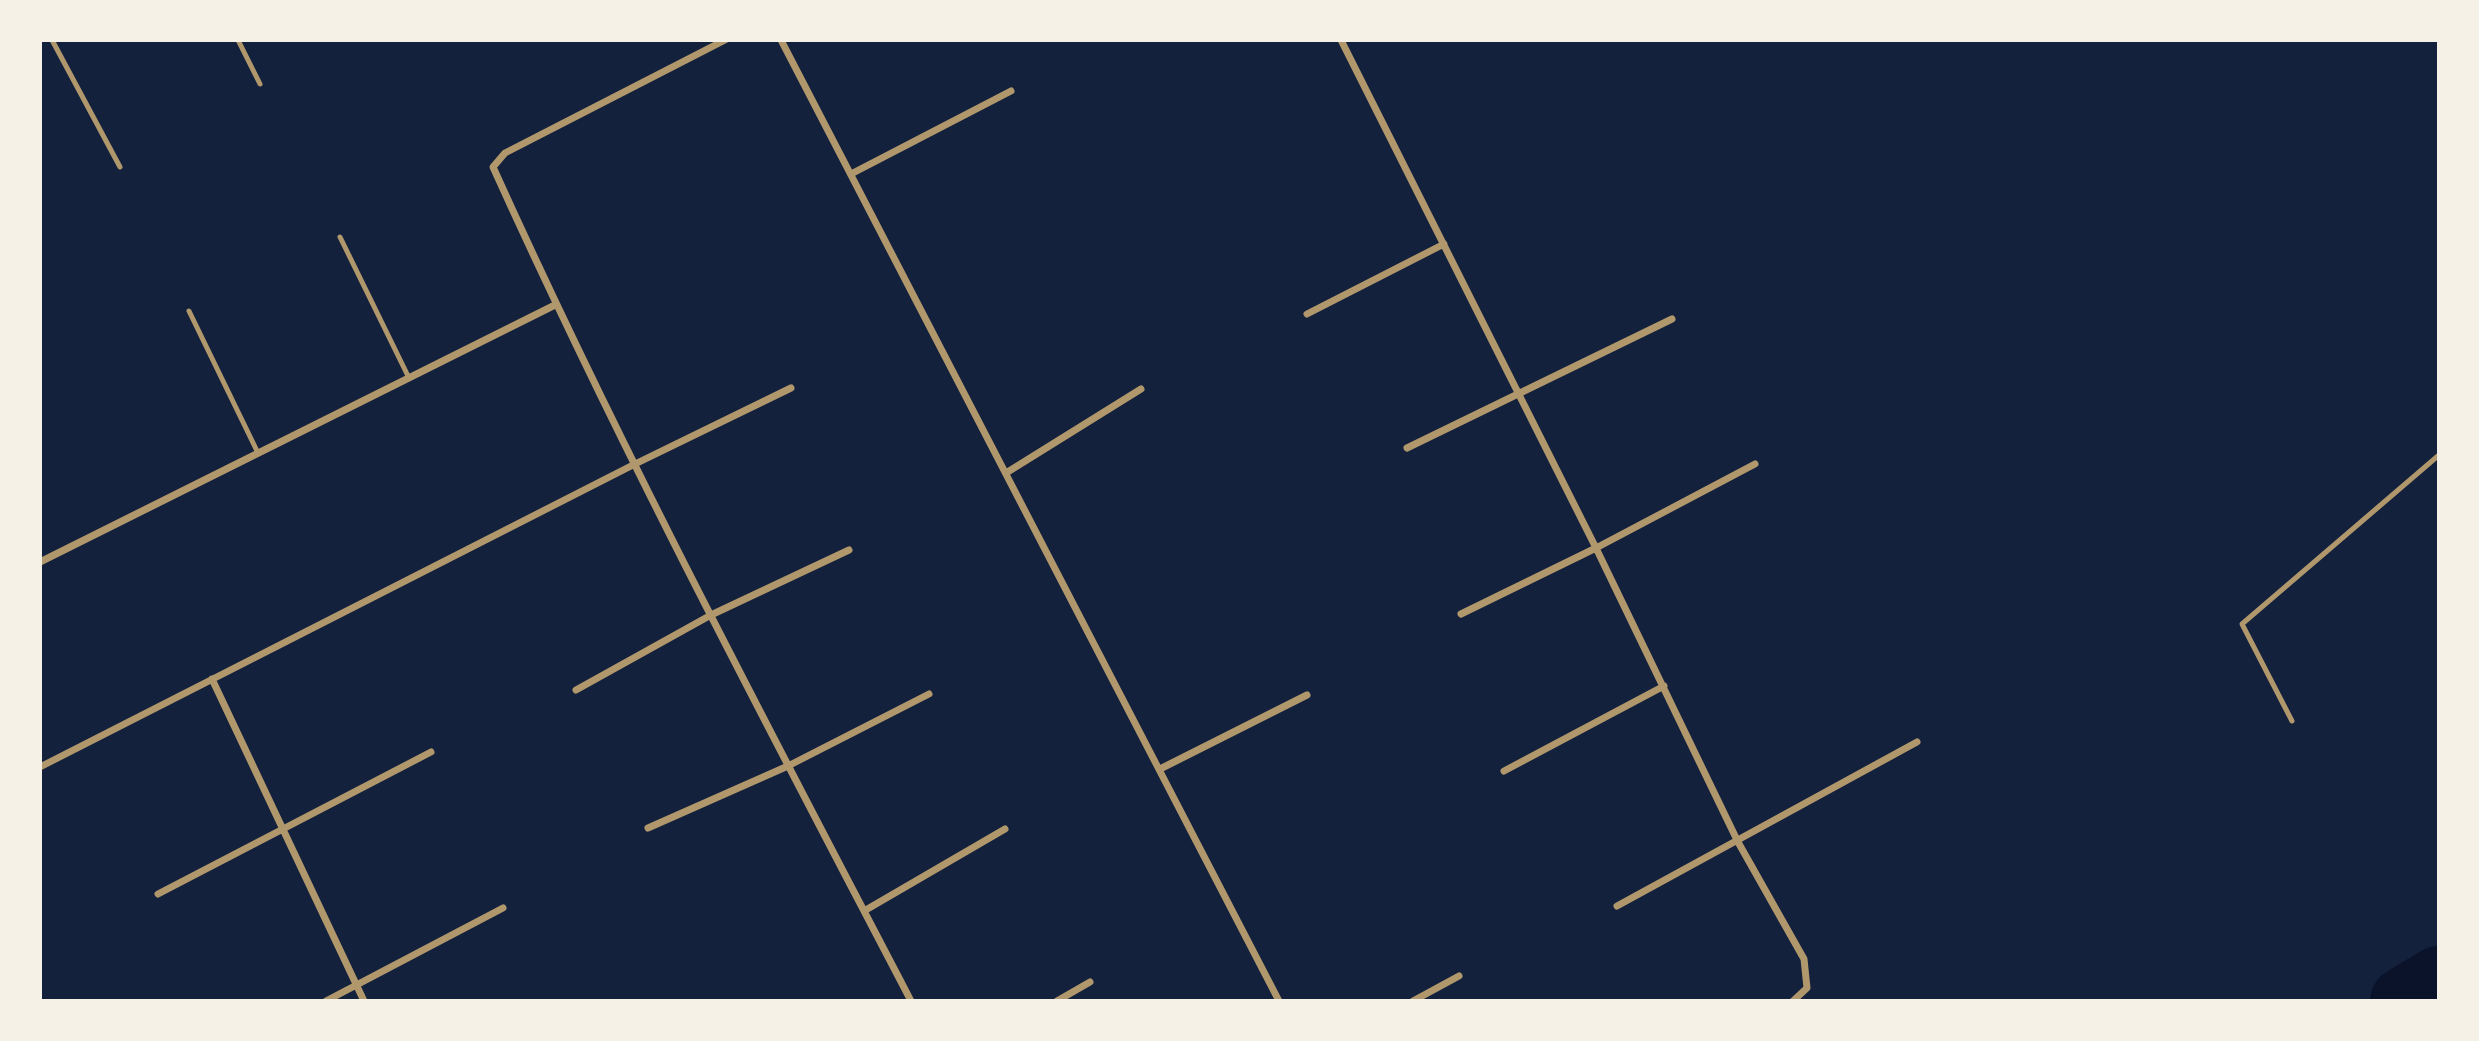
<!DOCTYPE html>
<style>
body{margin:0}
#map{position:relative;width:2479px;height:1041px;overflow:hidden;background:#14213d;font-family:Cabin,sans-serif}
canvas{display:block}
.frame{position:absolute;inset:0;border:42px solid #f6f1e7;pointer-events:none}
</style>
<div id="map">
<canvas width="2479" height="1041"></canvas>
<div class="frame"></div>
</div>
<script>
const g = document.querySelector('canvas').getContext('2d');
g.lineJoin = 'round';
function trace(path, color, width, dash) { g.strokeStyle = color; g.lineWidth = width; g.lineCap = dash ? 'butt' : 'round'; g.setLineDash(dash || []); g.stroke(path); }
const river = new Path2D(`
 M2404 1001 2439 980`);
const service = new Path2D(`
 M52 40 120 167
 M238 40 260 84
 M340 237 409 378
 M189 311 258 453
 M2292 721 2242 624 2439 455`);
const minor = new Path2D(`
 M725 40 505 153 493 167C621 450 767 725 911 1001
 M781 40 1279 1001
 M1341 40 1596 548 1738 842 1804 959 1807 988 1793 1001
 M851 174 1011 91
 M1307 314 1444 244
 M1407 448 1672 319
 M1006 473 1141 389
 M40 562 555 305
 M1461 614 1596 548 1755 464
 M212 679 364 1001
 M576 690 711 615 849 550
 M40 767 633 465 791 388
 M1160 769 1307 695
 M1504 771 1664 686
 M648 828 788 766 929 694
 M158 894 431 752
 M1617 906 1917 742
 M864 911 1005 829
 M326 1001 503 908
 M1057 1001 1090 982
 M1413 1001 1459 976`);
trace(river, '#0b132b', 68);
trace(service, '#b1986c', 5);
trace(minor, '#b1986c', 7);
</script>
